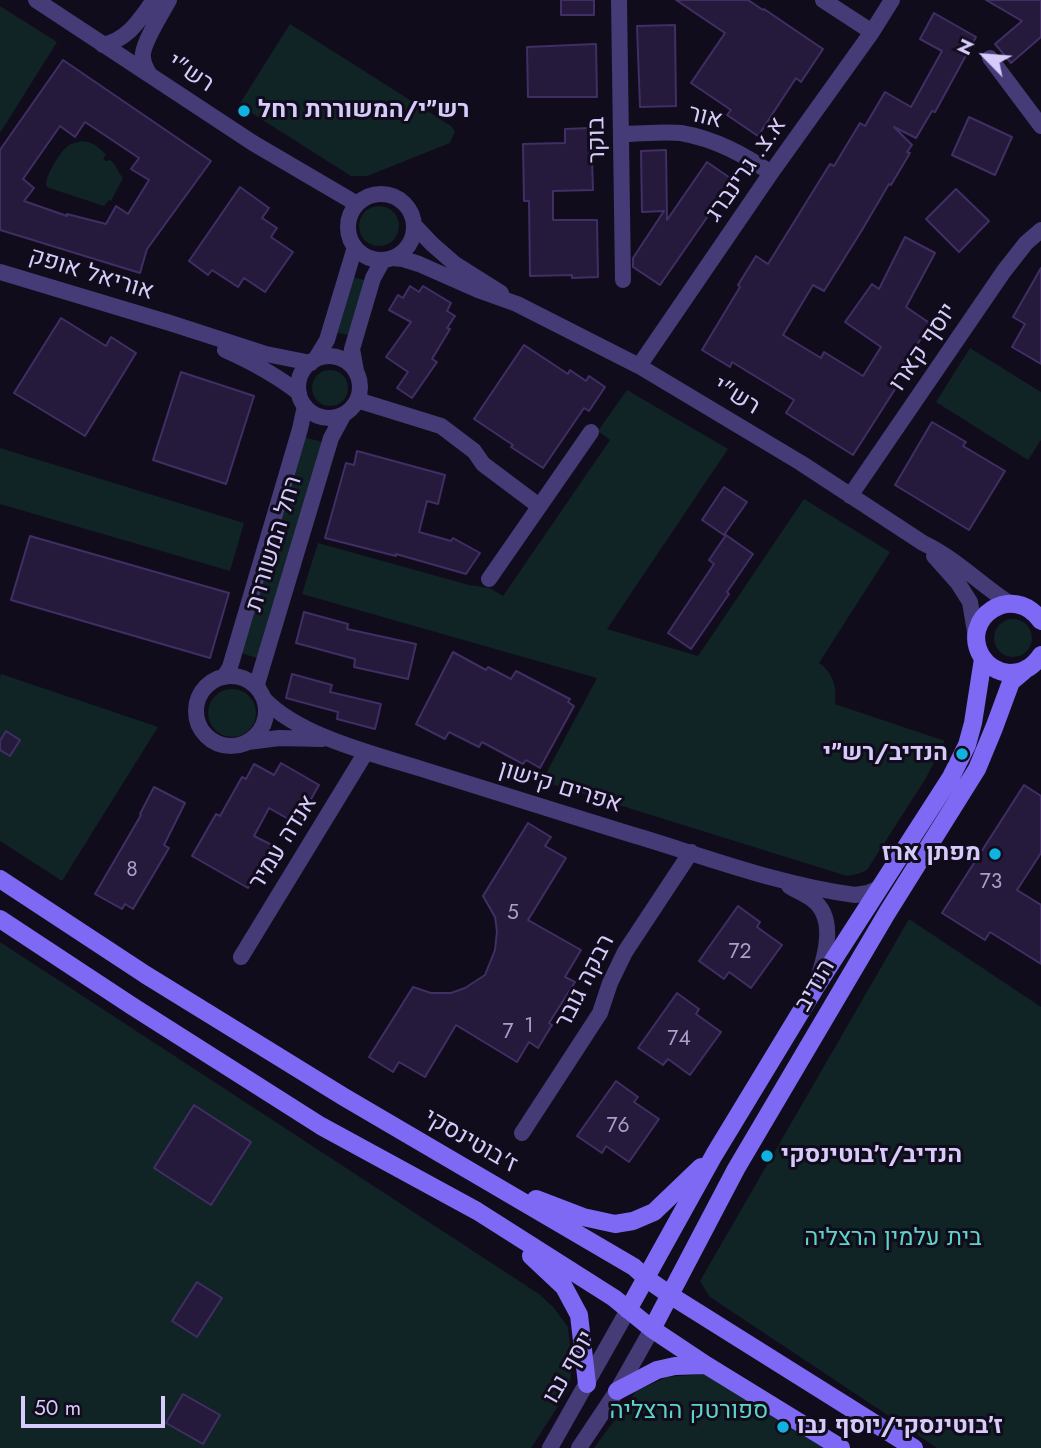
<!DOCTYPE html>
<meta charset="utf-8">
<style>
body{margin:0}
#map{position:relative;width:1041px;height:1448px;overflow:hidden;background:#110c1c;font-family:Jost,sans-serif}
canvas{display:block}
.north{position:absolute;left:950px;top:21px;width:70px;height:70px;-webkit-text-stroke:5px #110c1c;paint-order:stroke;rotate:295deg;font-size:19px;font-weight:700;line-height:28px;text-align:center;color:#d7cbfb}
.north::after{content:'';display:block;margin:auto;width:24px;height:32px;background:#d7cbfb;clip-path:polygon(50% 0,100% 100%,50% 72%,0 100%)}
.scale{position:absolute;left:21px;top:1396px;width:144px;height:32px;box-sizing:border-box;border:4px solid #d7cbfb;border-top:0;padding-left:9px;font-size:21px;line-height:24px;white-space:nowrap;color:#d7cbfb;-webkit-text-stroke:5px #110c1c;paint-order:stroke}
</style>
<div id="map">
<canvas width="1041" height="1448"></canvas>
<div class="north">N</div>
<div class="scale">50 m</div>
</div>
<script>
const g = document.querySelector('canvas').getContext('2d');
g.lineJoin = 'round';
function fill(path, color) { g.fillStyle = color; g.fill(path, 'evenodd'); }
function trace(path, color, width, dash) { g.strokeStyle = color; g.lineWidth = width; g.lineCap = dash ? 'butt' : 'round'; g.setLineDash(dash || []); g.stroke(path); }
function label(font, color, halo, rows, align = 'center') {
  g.font = font + ' Jost,Heebo,sans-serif'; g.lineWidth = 6; g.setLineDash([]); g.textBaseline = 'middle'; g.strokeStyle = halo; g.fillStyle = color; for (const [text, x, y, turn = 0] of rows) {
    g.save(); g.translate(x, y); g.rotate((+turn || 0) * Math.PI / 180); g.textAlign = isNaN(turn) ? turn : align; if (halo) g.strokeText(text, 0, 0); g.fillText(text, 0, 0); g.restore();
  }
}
const green = new Path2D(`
 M0 6 57 42 0 133Z
 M290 24 451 126 455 131 450 143 367 176H351L239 105Z
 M81 141C93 142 98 146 106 155L103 159 106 161 110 160C118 167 117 171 123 178L111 201 109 200 104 206 49 188 46 185C46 175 60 151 69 145 70 144 80 142 81 141Z
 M359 226a20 20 0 1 1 40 0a20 20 0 1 1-40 0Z
 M350 276 367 281 352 336 335 332Z
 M970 348 1041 392V440L1028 460 936 402Z
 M312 388a18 18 0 1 1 36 0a18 18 0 1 1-36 0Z
 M627 390 728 449 607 629 698 656 804 499 890 552 819 663C833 672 837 688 835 704L945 741 926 778 867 870 858 874 847 876 542 781 597 678 302 594 318 543 469 585 490 588 503 596 610 440 598 431Z
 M304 437 322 442 260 659 241 653Z
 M0 448 244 523 230 571 0 504Z
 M994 638a19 19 0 1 1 38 0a19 19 0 1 1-38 0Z
 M1 674 158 727 62 881 0 841V678Z
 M208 713a24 24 0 1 1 48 0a24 24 0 1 1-48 0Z
 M909 919 1041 1007V1448H937L710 1297 700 1281Z
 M0 942 539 1294 554 1308 568 1327 572 1365 569 1389 531 1448H0Z
 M704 1374 825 1448H594L636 1391 667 1377Z`);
const building = new Path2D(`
 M561 0H594V15H561Z
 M676 0H748L763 10 764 9 823 49 801 82 796 78 758 136 727 115 731 110 691 83 725 33Z
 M986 0H1041V37L1011 63 995 44 1022 21Z
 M934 13 976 37 935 112 932 111 916 138 894 127 912 145 907 152 910 153 891 185 889 184 862 230 824 291 813 285 783 335 821 358 824 352 863 376 881 347 845 322 872 284 879 289 905 237 935 253 906 307 931 324 893 380 899 383 853 455 786 413 794 400 732 362 730 367 702 350 740 287 738 285 756 256 768 264 830 164 834 166 860 123 865 126 885 92 911 107 942 51 920 39Z
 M675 25 676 106 640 107 637 26Z
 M596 44 597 97H528L527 47Z
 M63 60 211 161 147 249 140 273 0 230V150ZM85 122 139 158 131 169 149 180 128 214 116 206 106 224 67 214V216L24 201 34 188 23 179 60 126 75 137Z
 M969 117 1012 137 995 175 952 155Z
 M591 128 593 190 553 191V220H597L598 277 572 278V275L530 276 529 201H524L523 144 565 143V129Z
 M666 150 667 220 707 162 733 180 660 285 633 267V258L664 211 642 212 641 151Z
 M240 187 269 208 262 218 277 228 271 237 293 252 265 292 244 278 238 287 212 270 208 275 189 261Z
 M956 189 989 221 959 252 926 219Z
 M1041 268V364L1012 347 1025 324 1013 317Z
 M410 286 419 292 423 286 451 303 447 311 455 316 447 328 450 329 432 359 437 362 412 398 397 388 408 372 386 357 411 322 389 310 398 295 403 298Z
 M61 318 106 346 111 337 136 353 85 436 14 393Z
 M524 345 568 374 570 370 586 381 589 376 605 387 589 411 584 408 543 468 511 447 513 445 474 419Z
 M181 372 254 396 226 484 153 460Z
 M932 422 966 442 963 446 1005 471 969 530 895 485Z
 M357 451 445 475 438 504 427 501 419 532 451 541 453 538 480 553 466 574 396 554V556L325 538 346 463 354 465Z
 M724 487 747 502 724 535 702 520Z
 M726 535 753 554 727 592 729 594 691 649 668 633 714 564 709 560Z
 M30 536 229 593 210 658 11 600Z
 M304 612 348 624 347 629 416 644 408 679 354 667 355 659 296 643Z
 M453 652 486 670 488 667 511 679 516 671 570 699 568 702 574 706 540 768 526 760 523 764 482 742 479 747 449 732 445 739 416 724Z
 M292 674 332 685 330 692 381 704 375 729 337 719 338 712 286 698Z
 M6 731 20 740 10 756 0 750V741Z
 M281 763 319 785 297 824 269 808 254 836 272 845 248 888 192 856 216 814 220 816 242 777 246 779 254 764 274 775Z
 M1024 785 1041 796V853L1017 890 1041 905V964L990 932 985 940 942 913Z
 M154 787 185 803 164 845 169 848 133 909 125 904 122 909 95 894 141 815 140 814Z
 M528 823 551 837 545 846 566 858 528 920 581 950 565 977 575 982 549 1023 552 1025 538 1048 529 1042 517 1062 456 1025 425 1077 399 1062 393 1072 369 1057 413 987 431 993H451L465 988 485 975 495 950 497 931 495 917 483 896Z
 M738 906 760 922 757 927 782 945 751 988 729 972 724 979 699 961Z
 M677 993 699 1009 696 1014 721 1032 690 1075 668 1059 663 1065 638 1048Z
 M616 1081 638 1097 634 1102 659 1119 629 1162 606 1146 602 1153 577 1136Z
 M194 1105 251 1142 211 1205 154 1168Z
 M197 1282 222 1298 197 1337 172 1321Z
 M183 1394 220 1415 203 1444 166 1423Z`);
const street = new Path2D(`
 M36 0 253 143 357 204
 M619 0 623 280
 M823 0 872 32
 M103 45C129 39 139 20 154 0
 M990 58 1041 126
 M150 75C146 69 142 61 143 53 145 39 162 13 169 0
 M621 134C640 134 662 131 681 133 715 139 743 154 771 173
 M348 227a33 33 0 1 1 66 0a33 33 0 1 1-66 0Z
 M414 225 432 244 455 264 501 293
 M392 258 403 259 419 264 478 290 517 304 639 366 801 463 923 543C955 558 980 584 1009 603
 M0 272 170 323 266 354 311 363
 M225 350C252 362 276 375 299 393
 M298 387a31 31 0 1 1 62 0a31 31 0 1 1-62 0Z
 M315 360 327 340 355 247
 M639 366 771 173 872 32 892 0
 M356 371 352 349 373 278 383 260
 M357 400 441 426 474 451 483 464 539 506
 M850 496 1004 271 1026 243 1041 230
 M934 556 958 583 970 602 976 638
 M489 579 591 432
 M196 711a35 35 0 1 1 70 0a35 35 0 1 1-70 0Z
 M224 677 230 667 300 429 305 406
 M259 690 257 684 331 438 344 414
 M264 699C300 737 378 755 428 771 492 791 556 811 620 831 696 853 777 885 855 895L868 893 880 888
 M248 742 279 738 322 739
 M789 886C796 891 806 894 813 900 836 918 826 954 818 978
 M241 957 366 752
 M522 1133 600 1013 610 983 625 952 691 852
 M550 1448 628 1310
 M579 1448 617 1391 652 1329`);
const secondary = new Path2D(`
 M1041 621C1014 581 958 618 982 657 988 666 998 672 1009 673 1023 673 1034 666 1041 655
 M0 879 146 975 344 1097 634 1267 647 1279 670 1295 914 1448
 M0 919 132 1006 321 1126 477 1211 614 1298 652 1329 706 1365 841 1448
 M536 1199 583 1217 615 1224 633 1221 654 1212 701 1167
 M531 1256 564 1287 579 1315 587 1384
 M628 1310 714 1155 814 990 951 777 967 745 973 723 983 659
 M652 1329 736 1169 887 913 977 769 994 728 1011 682 1024 671
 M617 1391 657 1370 675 1366 706 1365`);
const markers = [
 [244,111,7,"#10b2e2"],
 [962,754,7,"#10b2e2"],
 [995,854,7,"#10b2e2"],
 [767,1156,7,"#10b2e2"],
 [783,1427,7,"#10b2e2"]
];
const numberNames = [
 ["8",132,871],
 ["73",991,883],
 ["5",513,914],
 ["72",740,953],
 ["1",529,1027],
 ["7",508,1033],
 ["74",679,1040],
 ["76",618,1127]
];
const streetNames = [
 ["רש\"י",190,74,33],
 ["אור",705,118,14],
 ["בוקר",598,140,-91],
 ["א.צ. גרינברג",747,170,-55],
 ["אוריאל אופק",91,275,17],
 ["יוסף קארו",924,348,-56],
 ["רש\"י",736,397,31],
 ["רחל המשוררת",275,544,-73],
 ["אפרים קישון",560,788,17],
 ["אנדה עמיר",284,843,-58],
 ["רבקה גובר",586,982,-63],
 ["הנדיב",816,986,-60],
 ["ז'בוטינסקי",470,1142,30],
 ["יוסף נבו",570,1368,-60]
];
const poiNames = [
 ["רש״י/המשוררת רחל",258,111],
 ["הנדיב/רש״י",948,754,"right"],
 ["מפתן ארז",981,854,"right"],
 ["הנדיב/ז׳בוטינסקי",781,1156],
 ["ז׳בוטינסקי/יוסף נבו",797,1427]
];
const parkNames = [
 ["בית עלמין הרצליה",893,1239],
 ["ספורטק הרצליה",689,1412]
];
fill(green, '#102325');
fill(building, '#251a3b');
trace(building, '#402e65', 2);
trace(street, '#453b77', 16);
trace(secondary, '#7e69f4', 18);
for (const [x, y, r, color] of markers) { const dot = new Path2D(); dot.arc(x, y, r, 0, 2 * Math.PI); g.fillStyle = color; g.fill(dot); trace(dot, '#110c1c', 2.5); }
label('21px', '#aa9fcb', null, numberNames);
label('24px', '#d7cbfb', '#110c1c', streetNames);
label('bold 24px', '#d7cbfb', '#110c1c', poiNames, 'left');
label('24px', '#5dd5c6', '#110c1c', parkNames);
</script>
